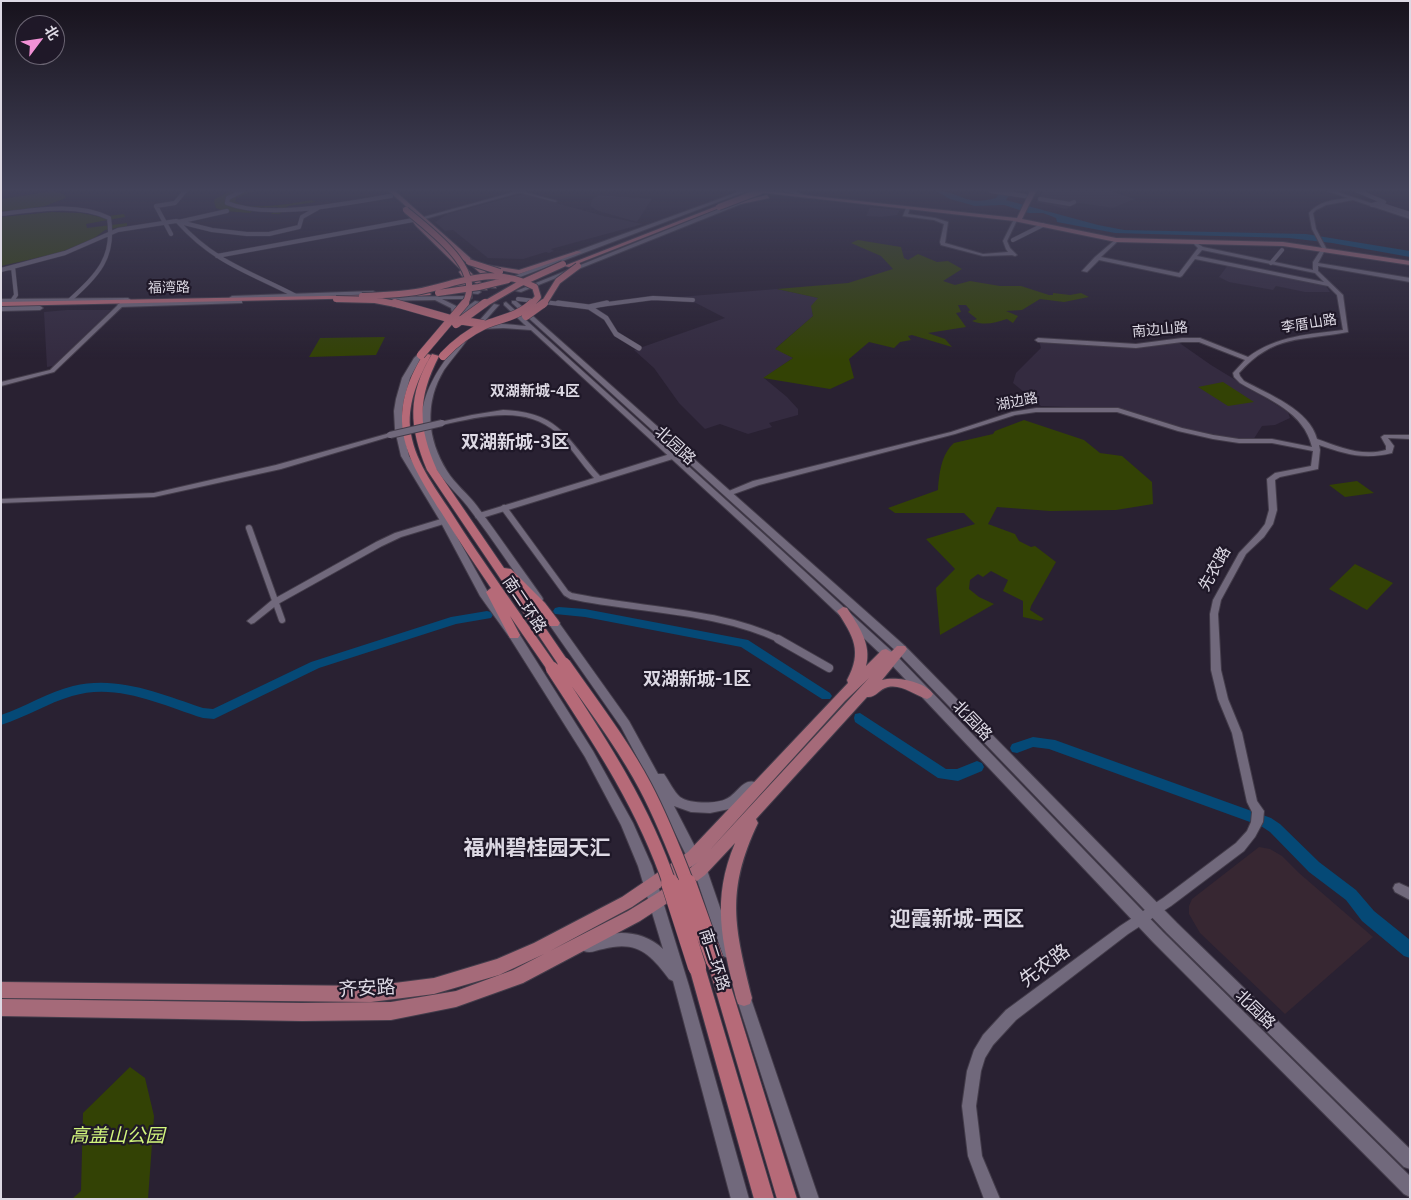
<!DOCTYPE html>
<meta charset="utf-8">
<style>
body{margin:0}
#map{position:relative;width:1411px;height:1200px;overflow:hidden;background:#292132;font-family:"IBM Plex Serif","Noto Sans SC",serif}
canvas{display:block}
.frame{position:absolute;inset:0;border:2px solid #ddd9e4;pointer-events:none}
.north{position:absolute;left:15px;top:15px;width:50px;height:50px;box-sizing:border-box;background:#1f1828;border:1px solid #6b6573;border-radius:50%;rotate:59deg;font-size:14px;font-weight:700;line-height:20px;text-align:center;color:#ddd9e4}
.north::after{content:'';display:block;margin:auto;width:18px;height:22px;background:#f291d6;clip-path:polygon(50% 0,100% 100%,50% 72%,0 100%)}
</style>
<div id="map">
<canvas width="1411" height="1200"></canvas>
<div class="frame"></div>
<div class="north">北</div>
</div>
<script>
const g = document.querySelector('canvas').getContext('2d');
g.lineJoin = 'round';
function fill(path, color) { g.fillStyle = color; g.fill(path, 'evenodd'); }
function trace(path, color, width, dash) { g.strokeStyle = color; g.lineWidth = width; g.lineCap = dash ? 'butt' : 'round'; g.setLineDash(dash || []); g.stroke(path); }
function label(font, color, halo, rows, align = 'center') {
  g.font = font + ' "IBM Plex Serif","Noto Sans SC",serif'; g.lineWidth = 4.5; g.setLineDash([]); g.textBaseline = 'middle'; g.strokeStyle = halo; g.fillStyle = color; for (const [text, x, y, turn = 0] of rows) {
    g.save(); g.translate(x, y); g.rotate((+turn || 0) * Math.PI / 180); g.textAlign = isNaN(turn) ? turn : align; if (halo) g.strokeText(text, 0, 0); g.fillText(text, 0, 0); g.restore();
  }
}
const industrial = new Path2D(`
 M1259 847 1270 849 1282 856 1299 873 1373 937 1285 1014 1200 933 1189 914V906L1192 899Z`);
const built = new Path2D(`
 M1043 191H1111L1135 199 1113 208 1079 203 1066 209 1036 202Z
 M523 194 604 216 643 224 551 249 554 251 549 253 546 252 523 259 488 258 453 230 445 231 435 222 447 214Z
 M598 195 642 198 652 199 637 222 598 211 590 206 592 200Z
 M870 207 900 210 897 215 882 217 866 216Z
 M1228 265 1326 286 1330 292H1305L1276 286 1273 290 1229 282 1219 277Z
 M777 289 819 298 812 308 813 316 776 348 793 358 764 378 787 397 798 409V415L769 423 772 427 748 434 720 424 705 429 679 403 654 368 634 350 725 318 696 303 686 301 679 297Z
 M67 310H111L53 366 47 367 44 312Z
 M1039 341 1138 347 1178 342 1211 365 1288 412 1290 418 1275 425 1262 426 1253 440H1240L1179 428 1117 409 1041 406 1013 383 1016 373 1041 348Z`);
const green = new Path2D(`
 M53 191 64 194 66 198 45 206 1 213V199Z
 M230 191H255L236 198 235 201C246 212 296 203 311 200L316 202 288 206 280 214H271L278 207 256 208 250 213 224 211 216 208 214 202 215 199Z
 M52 212 81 213 101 217 124 214 125 217 86 224 87 228 127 223V226L105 230 93 239 59 253 1 266V217Z
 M858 240 901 247 904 258 908 260 918 254 937 262 948 261 962 269 943 281 955 285 970 281 1000 286H1021L1049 295H1053V293L1070 295 1081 293 1089 297 1064 302 1040 299 1022 310 1006 311 1018 316 1013 323 1007 319C994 323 985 326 972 321L977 319 968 312 970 310 966 305H958L961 312 956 313 966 327 928 333 945 339 952 347 912 335 908 336 911 340 900 342 894 348 869 342 849 359 854 378 830 389 763 378 793 358 775 349 813 316 811 306 818 298 777 289 848 283 893 269 881 256 851 243Z
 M385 337 376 355 309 357 320 338Z
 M1223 382 1254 402 1228 406 1198 387Z
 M1024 420 1084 440 1100 453 1122 456 1152 482 1153 504 1116 510 1050 511 997 507 988 524 1015 534 1019 541 1031 547 1035 546 1056 562 1031 606 1030 610 1044 619 1041 621 1023 617V601L1003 591 1008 580 991 571 983 577 978 574 970 580 969 589 979 597 994 604 940 635 936 588 955 569 926 539 975 524 964 513H895L888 508 938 490C939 475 941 454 954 443L993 434 995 431Z
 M1357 481 1374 493 1345 497 1329 485Z
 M1355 564 1393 583 1367 610 1329 589Z
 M130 1067 145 1078 154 1116 148 1199H72L81 1191 83 1113Z`);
const water = new Path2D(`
 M936 191C962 191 963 207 996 198L1000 191 1011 192 1006 200 1098 225 1124 230 1306 234 1410 251V257L1332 243 1289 238 1115 233 1057 222 1056 218 1043 213H1029L1004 205 975 206 950 199Z`);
const river = new Path2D(`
 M559 607 585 609 748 640 830 693 832 696 830 699H822L741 647 585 617 555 614 553 611 555 608Z
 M487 611 491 612 493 615 491 618 456 624 319 668 214 719 203 718C162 705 116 682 72 696 48 703 26 717 1 725V715C25 707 48 692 73 686 118 675 161 694 203 708L213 709 311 662 451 617Z
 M860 713 946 769H957L977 761 982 763 984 767 982 771 958 781 938 778 855 722 854 718 855 714Z
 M1033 737 1055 740 1271 818 1280 824 1319 862 1356 890 1374 911 1410 940V958L1404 956 1362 921 1346 900 1309 872 1270 832 1261 826 1049 749 1033 747 1017 753 1012 752 1010 748 1012 744Z`);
const minorFar3 = new Path2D(`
 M242 191 228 198 227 203C269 220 346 203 391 196
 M991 191 1025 196
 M1358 191 1384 202 1372 205
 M1040 199 1070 204 1074 202
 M1379 204 1410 214
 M227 211 178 222C215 263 250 272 296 296
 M1 214C35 210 77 202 109 218 115 258 98 274 70 300
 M299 227 302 217 318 208
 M171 234 156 206 175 203 185 191
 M1013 240 1043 225
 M217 256 413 220
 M1271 263 1282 250
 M1 270 65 253 118 230 176 221 212 230 247 234H269L299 227
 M518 299 569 305
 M12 301 16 295 13 267
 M600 305 653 298 693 300`);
const minorFar2 = new Path2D(`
 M558 303 589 307 606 318 616 334 639 348
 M589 307 607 303`);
const minorFar1 = new Path2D(`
 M504 508 566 593 571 596C641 611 715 609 781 640
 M249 528 282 620`);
const minor = new Path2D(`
 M778 639 829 668`);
const tertiary = new Path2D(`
 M514 191H520L557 201 555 202Z
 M785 191H791L811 197 809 198Z
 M1328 191H1334L1410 216V219L1353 200 1326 205 1316 210 1313 213 1316 229 1326 248 1318 263 1410 278V282L1318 266V271L1343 295 1348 332C1301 341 1274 334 1239 373L1240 376 1244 381C1268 394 1310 410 1317 439 1340 447 1362 457 1386 450V446L1381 437 1384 435H1410V439L1388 438 1394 446 1392 453C1364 460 1345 454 1319 445L1320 450 1318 469 1280 477 1275 480 1277 510 1273 524 1264 537 1246 554 1221 600 1218 614 1221 670 1228 699 1242 733 1257 801 1264 811 1263 822 1255 837 1244 851 1171 906 1128 934 1016 1020 993 1045 985 1058 981 1071 976 1106 982 1156 1000 1199H984L968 1156 962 1106 967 1071 974 1050 983 1035 1006 1010 1120 926 1163 898 1236 843 1247 831 1251 822 1252 812 1247 802 1232 733 1218 699 1211 670 1210 614 1213 600 1239 553 1258 533 1265 524 1269 510 1267 479 1275 473 1311 466 1313 451 1272 443H1239L1213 439 1178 431 1117 412H1036L1015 415 955 434 759 485 731 495H728L724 493 753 481 951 432 1012 412 1036 408H1118L1182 428 1213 435 1239 439H1272L1312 447C1304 412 1269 400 1240 383L1234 377 1233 373 1245 360 1199 342H1182L1136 348 1038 342 1035 340 1038 338 1136 344 1182 338H1200L1248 357C1276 336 1310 334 1343 330L1337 295 1328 286 1195 259 1182 276 1180 277 1099 260 1087 272 1082 271 1095 257 1116 239 1118 240V241L1101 257 1179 273 1198 248 1193 243 1195 242 1203 247 1313 270V262L1322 248 1312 229 1309 213C1319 201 1333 200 1348 198ZM1202 250 1315 273 1324 282 1197 256Z
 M908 207 910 208 908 214 935 218 948 222 945 243 983 254 1008 252 1006 249 1003 241 1014 219 1018 218 1007 241 1010 248 1017 255 1015 256 1012 255 983 256 941 245 940 242 944 224 934 220 903 216 906 208Z
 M119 304 124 305 54 372 1 386V382L50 370Z
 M503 410C560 412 567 439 600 476L670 454H673L677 456 676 458 482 518H476L475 516 476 514 594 478C581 464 571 447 557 433 524 404 480 417 442 425L439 423 440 422 472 415Z
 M390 433 393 435 392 436 281 469 154 497 1 503V499L154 493 276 465Z
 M441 519H447L448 521 447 523 401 537 382 546 278 604 254 623 251 624 247 621 272 600 376 542 395 533Z
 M1399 883 1410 888V900L1395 892 1393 888 1395 884Z`);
const secondary = new Path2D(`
 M518 191H525L425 219 420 218Z
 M741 191H747L507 282 502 281 577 251Z
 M739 201 741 204 521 292 516 291Z
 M460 289 478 290 481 292 478 294 458 292V290Z
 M373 291 375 292V294L232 300 229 298 232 296Z
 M472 296V298L470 299H442L456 306 458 313 475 301 480 302 452 323 449 321 453 317 451 308 435 300 375 301 372 299 375 297Z
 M1 299 128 298 131 300 128 302 1 303Z
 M240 300 242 301V303L120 307 117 305 120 303Z
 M512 301H516L905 646 1177 923 1410 1149V1169L1404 1167 1167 933 897 652 512 303Z
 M506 302 767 537 896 655 1163 932 1410 1176V1197L1404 1194 1153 942 888 661 761 541 531 330 503 328 481 329 480 328C492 321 512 325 526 326L504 305V303Z
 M494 304 499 305 476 331H472V329Z
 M1 307 40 306 43 308 40 310 1 311Z
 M464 338 467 340C460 350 451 360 444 370 424 403 427 439 447 471 455 484 468 494 477 506 499 536 520 566 542 597L543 599 542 601H534C514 571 493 540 471 511 462 498 450 488 441 476 404 423 425 382 462 339Z
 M427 346 430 348 420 359 410 378 404 399 402 411 403 430 409 456 447 519 489 594 518 632 593 751 633 823 652 866 689 986 749 1199H731L673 981 669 979C650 953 636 940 603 949 596 950 591 954 584 951L582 946 584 941C611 930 641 928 663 949L638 866 621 825 585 757 510 638 480 596 439 519 401 456 395 430 394 411 396 399 402 378 414 358Z
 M548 612 552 613 629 721 658 774H664C669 781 674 792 680 797 689 804 717 804 726 799 736 795 743 778 755 782L757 786 755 790 734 808 710 813 691 812 674 806 707 870 735 951 733 956 728 958 723 956 694 871 637 757 621 727 544 617 543 615 544 613Z
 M742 986 747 988 749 993 819 1199H801L735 993 737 988Z`);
const primary = new Path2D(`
 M389 191H395L495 280 496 288H492L490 282Z
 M748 191H765L1017 218 1030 191H1036L1022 219 1116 238 1283 242 1410 261V265L1283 246 1116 242 1014 221Z
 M767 195 769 198 741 204 738 202Z
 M403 208H407L420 224 487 288V290H483L470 278 467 285 441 291V289L462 283 464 279 459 272 461 270 416 226Z
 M577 251 582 252 519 274 484 267 487 265 519 270Z
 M843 607 847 608C858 625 872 644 866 666L882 650 886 649 891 652 897 646H905L907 649 905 652 882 680C895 676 925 681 933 694L931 697 927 699C914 695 902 684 888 687 879 689 876 698 867 697L756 819 758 823C725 892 735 928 752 998L750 1004 744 1006 738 1004 736 998C722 941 711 900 735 843L705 875 669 902 640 921 523 983 456 1007 391 1020 302 1021 1 1016V999L302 1003 391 1002 456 991 513 970 544 954 499 975 434 994 371 1002 1 998V982L371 986 434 978 497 959 534 943 622 897 688 852 848 683 847 680C863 651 853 636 837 611ZM869 678 708 852 845 701ZM698 862 659 892 628 911 550 951 632 907Z`);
const trunk = new Path2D(`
 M717 206 722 207 569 267 564 266Z
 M443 241H447L471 261V263H467L443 243Z
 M428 292 431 294 430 295 405 297 402 295 405 293Z
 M376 295V297L374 298 1 306V302Z
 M424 353 431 355C419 377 408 401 410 427 413 459 434 486 451 512 484 564 521 614 556 665L558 668 556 671H548L510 616 520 635 518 638H510L486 592 491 588C474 563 457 538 441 512 404 454 384 418 424 353Z
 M432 354 439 356C417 399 418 427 437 470L504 568 511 569 545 603 558 620 560 623 558 626H550L520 591 568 661 570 664 568 667H560L427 470C409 427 407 395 432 354Z
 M715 953 721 955 723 961 797 1199H777L707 961 709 955Z
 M697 959 703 961 705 967 774 1199H754L689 967 691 961Z`);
const tertiaryBridge = new Path2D(`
 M390 435 442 423`);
const trunkBridgeFar3 = new Path2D(`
 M719 207 761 191
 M406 210C429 230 487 270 464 305
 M469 262 500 272
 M438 293 479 287 508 280
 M362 296C380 295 398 295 416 292 460 284 491 264 535 287L538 297 531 305
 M336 299 375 300 401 305
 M483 305 521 283 563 264
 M543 305 558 281 578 266`);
const trunkBridgeFar2 = new Path2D(`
 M395 303 451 319 483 324
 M526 316 544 303
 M456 324 485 303
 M421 355 465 303
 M443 356C455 343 468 333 485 325 500 319 521 315 532 303`);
const trunkBridgeFar1 = new Path2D(`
 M564 664C592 704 622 743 645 786 662 818 675 851 688 885
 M552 668C598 738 643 805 670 885`);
const trunkBridge = new Path2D(`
 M670 883 697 967
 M687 883 715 961`);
const farStreetnames = [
 ["福湾路",169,288,-1],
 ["李厝山路",1309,324,-9],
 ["南边山路",1160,330,-5],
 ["湖边路",1017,402,-11]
];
const farNeighbourhoodnames = [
 ["双湖新城-4区",535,392]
];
const streetNames = [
 ["北园路",675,446,42],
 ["先农路",1215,569,-61],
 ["南二环路",524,605,56],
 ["北园路",972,721,46],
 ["南二环路",714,960,72],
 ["北园路",1255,1010,44]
];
const neighbourhoodNames = [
 ["双湖新城-3区",515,443],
 ["双湖新城-1区",697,680]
];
const nearStreetnames = [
 ["先农路",1045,966,-37],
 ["齐安路",367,989,-3]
];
const nearParknames = [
 ["高盖山公园",117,1137]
];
const nearNeighbourhoodnames = [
 ["福州碧桂园天汇",537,849],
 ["迎霞新城-西区",957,920]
];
fill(industrial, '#372732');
fill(built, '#342b40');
fill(green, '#334205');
fill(water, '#054976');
fill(river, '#054976');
trace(minorFar3, '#433c4a', 5);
trace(minorFar2, '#433c4a', 6);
trace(minorFar1, '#433c4a', 8);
trace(minor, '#433c4a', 10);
trace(tertiary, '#433c4a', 2);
trace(secondary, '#433c4a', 2);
trace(primary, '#433c4a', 2);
trace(trunk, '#433c4a', 2);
trace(minorFar3, '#71697c', 4);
trace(minorFar2, '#71697c', 5);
trace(minorFar1, '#71697c', 6);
trace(minor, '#71697c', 8);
fill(tertiary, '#71697c');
fill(secondary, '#71697c');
fill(primary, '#a56a79');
fill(trunk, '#b66a78');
trace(tertiaryBridge, '#433c4a', 8, []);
trace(trunkBridgeFar3, '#433c4a', 8, []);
trace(trunkBridgeFar2, '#433c4a', 9, []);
trace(trunkBridgeFar1, '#433c4a', 15, []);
trace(trunkBridge, '#433c4a', 19, []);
trace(tertiaryBridge, '#71697c', 6);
trace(trunkBridgeFar3, '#b66a78', 6);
trace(trunkBridgeFar2, '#b66a78', 8);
trace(trunkBridgeFar1, '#b66a78', 13);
trace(trunkBridge, '#b66a78', 18);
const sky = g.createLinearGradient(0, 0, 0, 359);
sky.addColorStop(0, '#17121c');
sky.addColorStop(0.53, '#43435a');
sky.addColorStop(1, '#43435a00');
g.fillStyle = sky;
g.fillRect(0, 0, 1411, 359);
label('14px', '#ddd9e4', '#1f1828', farStreetnames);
label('bold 15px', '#ddd9e4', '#1f1828', farNeighbourhoodnames);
label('16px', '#ddd9e4', '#1f1828', streetNames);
label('bold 18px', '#ddd9e4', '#1f1828', neighbourhoodNames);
label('19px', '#ddd9e4', '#1f1828', nearStreetnames);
label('italic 19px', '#d2f57d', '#1f1828', nearParknames);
label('bold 21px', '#ddd9e4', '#1f1828', nearNeighbourhoodnames);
</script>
